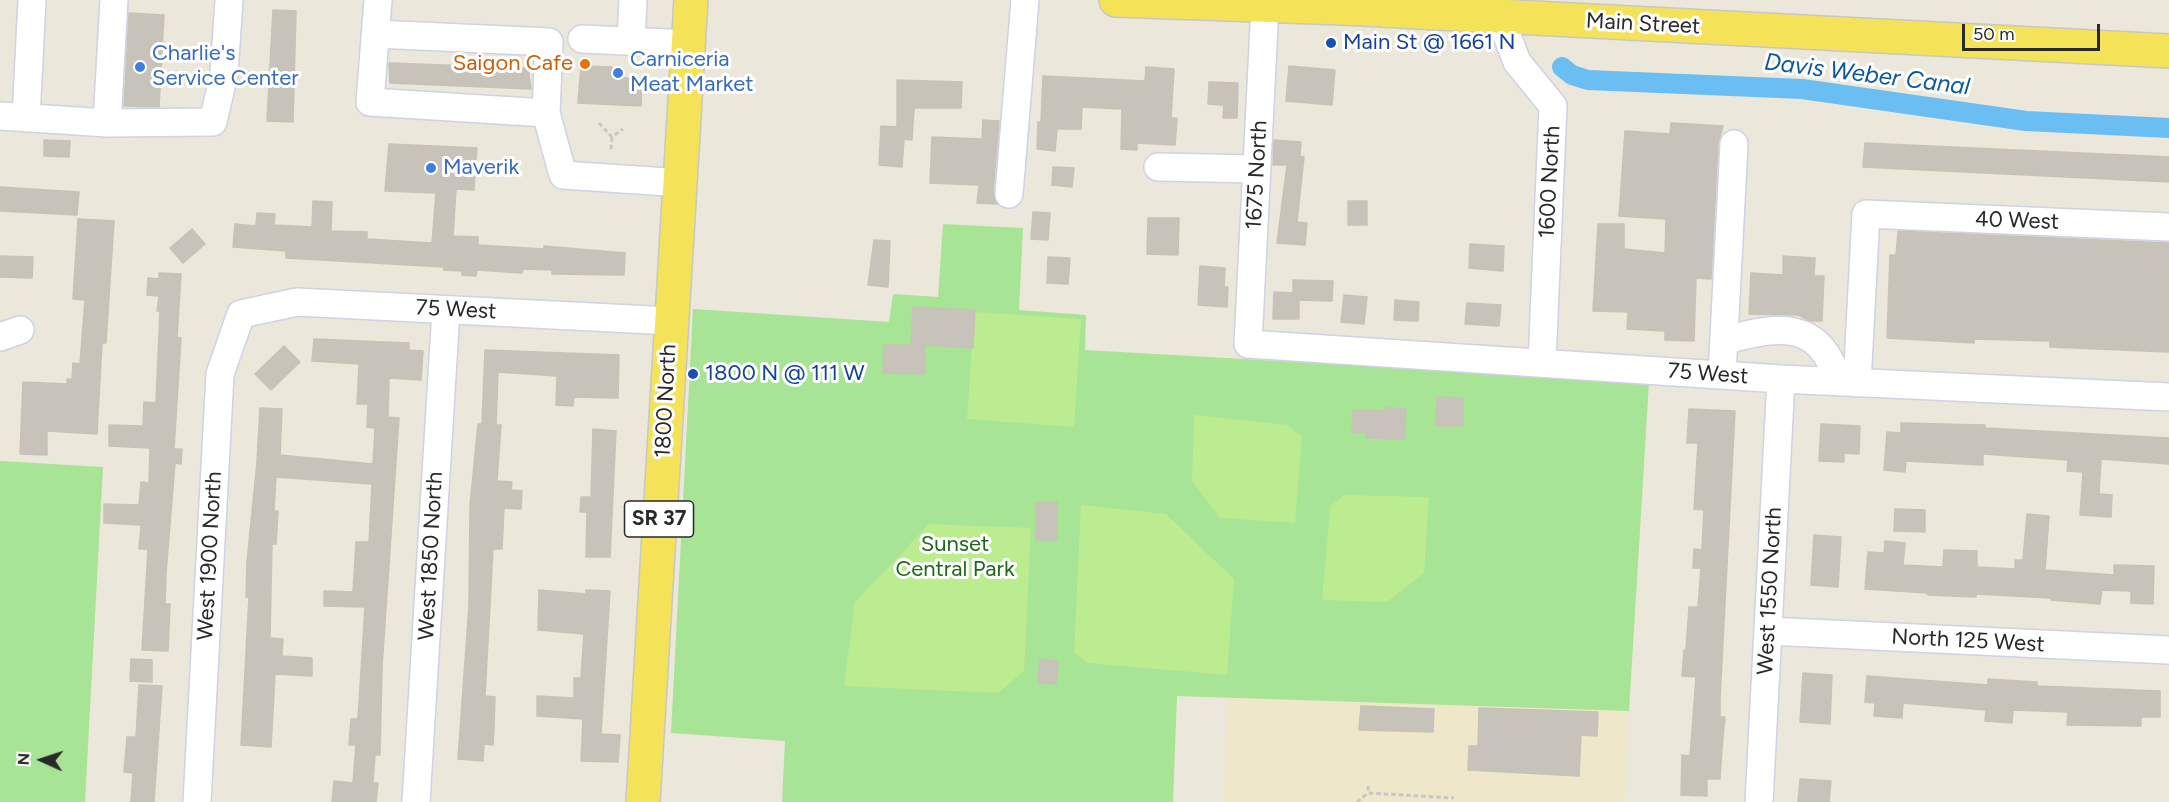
<!DOCTYPE html>
<style>
body{margin:0}
#map{position:relative;width:2169px;height:802px;overflow:hidden;background:#ece7db;font-family:Figtree,sans-serif}
canvas{display:block}
.north{position:absolute;left:12px;top:730px;width:60px;height:60px;-webkit-text-stroke:4px #fff;paint-order:stroke;rotate:273deg;font-size:16px;font-weight:700;line-height:24px;text-align:center;color:#292929}
.north::after{content:'';display:block;margin:auto;width:21px;height:27px;background:#292929;clip-path:polygon(50% 0,100% 100%,50% 72%,0 100%)}
.scale{position:absolute;left:1962px;top:24px;width:138px;height:27px;box-sizing:border-box;border:3px solid #292929;border-top:0;padding-left:8px;font-size:18px;line-height:21px;white-space:nowrap;color:#292929;-webkit-text-stroke:4px #fff;paint-order:stroke}
</style>
<div id="map">
<canvas width="2169" height="802"></canvas>
<div class="north">N</div>
<div class="scale">50 m</div>
</div>
<script>
const g = document.querySelector('canvas').getContext('2d');
g.lineJoin = 'round';
function fill(path, color) { g.fillStyle = color; g.fill(path, 'evenodd'); }
function trace(path, color, width, dash) { g.strokeStyle = color; g.lineWidth = width; g.lineCap = dash ? 'butt' : 'round'; g.setLineDash(dash || []); g.stroke(path); }
function label(font, color, halo, rows, align = 'center') {
  g.font = font + ' Figtree,sans-serif'; g.lineWidth = 6; g.setLineDash([]); g.textBaseline = 'middle'; g.strokeStyle = halo; g.fillStyle = color; for (const [text, x, y, turn = 0] of rows) {
    g.save(); g.translate(x, y); g.rotate((+turn || 0) * Math.PI / 180); g.textAlign = isNaN(turn) ? turn : align; if (halo) g.strokeText(text, 0, 0); g.fillText(text, 0, 0); g.restore();
  }
}
const education = new Path2D(`
 M1228 698 1629 711 1625 802H1223Z`);
const green = new Path2D(`
 M943 224 1023 228 1019 310 1086 315 1085 350 1649 382 1629 711 1177 696 1173 802H782L785 741 671 733 693 309 889 322 893 294 938 297Z
 M0 461 103 467 85 802H0Z`);
const pitch = new Path2D(`
 M974 312 1081 319 1074 427 967 419Z
 M1194 415 1288 425 1302 437 1295 523 1220 518 1192 481Z
 M1345 495 1429 497 1424 573 1387 602 1322 600 1330 506Z
 M1081 505 1166 514 1234 579 1227 675 1088 663 1074 653Z
 M929 524 1031 528 1024 671 998 693 844 686 855 602Z`);
const canal = new Path2D(`
 M1562 67 1572 75 1588 80 1802 89 2026 121 2169 128`);
const building = new Path2D(`
 M273 10 296 11 293 122 267 121Z
 M129 13 164 15 159 107 124 106Z
 M389 63 528 68 531 89 390 83Z
 M581 66 612 67 611 77 642 79 641 106 578 103Z
 M1289 66 1335 70 1332 105 1286 101Z
 M1146 67 1174 69 1171 118H1177L1175 145 1137 143V150L1121 149 1122 109 1082 107 1081 129H1057L1055 151 1037 149 1038 122H1041L1043 76 1145 81Z
 M897 80 962 82 961 108H914L912 140 904 139 902 167 879 165 881 126 897 127Z
 M1209 82 1238 83 1237 118H1223L1224 105 1208 104Z
 M983 120 999 121 993 193 998 204 977 203 979 185 930 183 932 137 982 139Z
 M1671 123 1723 126 1718 143 1711 279 1696 278 1694 341 1665 340V331L1627 329 1628 312 1593 311 1598 224H1624V249L1665 253 1666 219 1619 216 1625 131 1670 134Z
 M44 140 70 141 69 157 44 156Z
 M1274 140 1301 142 1300 156 1304 157 1297 222 1307 223 1305 245 1277 243 1287 165H1273Z
 M1865 143 2169 157V182L1863 167Z
 M389 144 477 148 474 190 456 189 453 236 478 237V245L544 249V246L625 253 624 275 552 274V270L523 269 522 273 477 270 476 276 462 275V271L444 270V267L286 258V251L233 247 235 224 256 226 257 213 275 214 274 225 312 227 313 201 332 202 331 231 367 232V239L432 243 436 193 385 191Z
 M1053 167 1074 168 1072 187 1052 185Z
 M0 187 79 192 77 215 0 211Z
 M1348 201H1367V225H1348Z
 M1033 212 1050 213 1048 240 1031 239Z
 M1148 218H1179L1178 255 1147 254Z
 M78 219 114 221 106 343H102L97 434 47 431V455L20 454 23 382 67 384V379H72L73 363 80 364 85 300 73 299Z
 M192 229 205 244 183 263 170 248Z
 M1898 231 2169 243V352L2050 347V341L1974 339V343L1887 338 1890 255H1896Z
 M874 240 890 241 888 287 868 285Z
 M1470 244 1504 246 1503 271 1469 268Z
 M0 256 33 257 32 278 0 277Z
 M1783 256 1815 258 1814 276H1824L1822 321H1809L1799 315 1749 314 1751 273 1783 275Z
 M1048 257 1070 258 1068 284 1047 283Z
 M1200 266 1225 268 1224 287H1228L1227 307 1198 305Z
 M159 273 181 274 177 337 181 338 174 449H182L181 464 175 463 166 573 165 604H170L168 651 142 650 148 549H139L141 525 104 523V504L139 505 141 482 149 483 150 448 109 446V425L143 426 144 402 156 403 160 311H157L159 296 147 295 148 278 159 279Z
 M1293 280 1333 281 1332 301 1299 300V319H1273L1274 292 1293 293Z
 M1344 295 1367 297 1364 324 1341 322Z
 M1395 300 1419 302 1418 321 1394 320Z
 M1467 303 1501 305 1499 326 1465 324Z
 M913 307 975 310 973 348 925 345 924 374 883 373 884 345H911Z
 M314 339 409 343V350L423 351 421 380 389 378 388 417 399 418 382 667 380 755H375L373 783H378L376 802H332L334 781 353 783 356 745H349L351 719H358L365 607 324 606V591L353 592 356 542H369L372 484 276 477 274 511H278L276 544H272L270 638 283 639 282 656 312 658V676L275 674 271 747 241 745 249 597H246L247 562 257 462 260 408 282 409 280 455 373 464 375 428 367 427 368 404H357L359 364 312 361Z
 M284 346 300 362 271 390 255 374Z
 M485 350 619 355 618 398 574 397 573 406 556 405 557 376 498 372 496 425H501L497 481 512 482 511 490 522 491 521 509 504 508 502 549H493L485 696 495 697 494 726 493 745 484 744 483 761 458 759 469 605 470 505 478 424H482Z
 M1437 397 1463 398V426H1436Z
 M1385 408 1406 409 1404 439 1366 438V432H1352L1353 410 1384 411Z
 M1689 409 1735 411 1720 699V717H1725L1722 748 1720 779H1707V796L1681 795 1682 755 1690 756 1696 677 1682 676 1684 650H1686L1689 607H1698L1701 568H1693L1694 549 1702 550 1704 510 1694 509 1698 443H1687Z
 M1901 423 1985 425V428L2169 438V464L2101 459 2099 494 2112 495 2111 517 2080 515 2083 472 2067 471 2068 460 1983 454V465L1906 461 1905 472 1884 470 1887 432 1901 433Z
 M1821 424 1860 426 1859 454 1844 453V462L1819 461Z
 M593 429 616 431 610 557H586L587 512H580L581 497H591Z
 M1036 502H1057V540H1036Z
 M1895 509 1925 510V532L1894 531Z
 M2027 514 2049 516 2045 570 2114 575V565L2154 566 2153 604 2131 603V591L2102 590 2100 604 2051 600V598L1976 594V597L1928 595V593L1865 589 1868 552 1884 553 1885 541 1905 543 1903 565 1943 567 1944 550 1977 551V567L2015 569V560H2023Z
 M1814 535 1841 537 1838 587 1811 585Z
 M539 590 586 594V590L610 591 601 734 620 735 618 762 581 761 583 719 537 716V696L574 698V678H581L584 634 538 630Z
 M131 659 152 660V682L130 681Z
 M1040 659 1058 661 1056 684 1038 683Z
 M1803 673 1832 675 1830 724 1800 722Z
 M1867 676 1988 685V679L2037 682V686L2160 691V717H2141V726L2067 725 2068 712 2013 710 2012 723 1985 721 1986 710 1903 703 1902 718 1874 716 1875 703 1865 702Z
 M139 685 162 686 154 802H131L133 773 124 772 127 737H136Z
 M1361 706 1434 709 1433 732 1359 730Z
 M1479 708 1598 712 1597 736 1581 735 1579 776 1468 770 1469 746H1478Z
 M1800 779 1831 781 1829 802H1798Z`);
const path = new Path2D(`
 M599 123 612 137 623 129
 M611 149 612 137
 M1368 786V793
 M1357 802 1368 793 1454 798`);
const minor = new Path2D(`
 M114 0 107 123 213 122 224 74 229 0
 M378 0 370 102 546 113
 M1265 6 1248 344 1781 379 2169 397
 M1500 17 1517 62 1553 106 1542 363
 M376 34 549 42 546 113 563 175 682 183
 M582 39 690 44
 M631 41 633 0
 M0 116 107 123
 M26 118 32 0
 M1158 167 1257 169
 M1009 194 1025 0
 M0 337 20 330
 M1724 341C1776 325 1821 319 1838 382
 M1722 375 1734 144
 M1857 383 1866 214 2169 227
 M1768 631 2169 650
 M197 802 220 374 241 314 297 302 671 321
 M416 802 446 310
 M1759 802 1781 379`);
const major = new Path2D(`
 M1116 0 1342 8 2169 51
 M643 802 691 0`);
const markers = [
 [1331,43,6,"#1a4fb4"],
 [585,64,6,"#e8710a"],
 [140,67,6,"#3f7fe0"],
 [618,73,6,"#3f7fe0"],
 [431,168,6,"#3f7fe0"],
 [693,374,6,"#1a4fb4"]
];
const shields = [
 [659,519,69]
];
const shieldNames = [
 ["SR 37",659,519]
];
const streetNames = [
 ["Main Street",1643,24,3],
 ["1675 North",1257,175,-87],
 ["1600 North",1550,182,-87],
 ["40 West",2017,221,2],
 ["75 West",456,310,3],
 ["75 West",1708,374,4],
 ["1800 North",666,401,-87],
 ["West 1900 North",210,556,-87],
 ["West 1850 North",431,556,-87],
 ["West 1550 North",1770,591,-87],
 ["North 125 West",1968,641,3]
];
const transitNames = [
 ["Main St @ 1661 N",1343,43],
 ["1800 N @ 111 W",705,374]
];
const shopNames = [
 ["Charlie's",152,54],
 ["Service Center",152,79],
 ["Carniceria",630,60],
 ["Meat Market",630,85],
 ["Maverik",443,168]
];
const foodNames = [
 ["Saigon Cafe",573,64]
];
const parkNames = [
 ["Sunset",955,545],
 ["Central Park",955,570]
];
const waterNames = [
 ["Davis Weber Canal",1867,75,7]
];
fill(education, '#eee7c9');
fill(green, '#a7e495');
fill(pitch, '#bbec90');
trace(canal, '#6abef1', 20);
fill(building, '#c7c3ba');
trace(building, '#c7c3b4', 1.5);
trace(minor, '#d0d1e3', 30);
trace(major, '#c7c7c7', 36);
trace(path, '#c7c7c7', 3, [4.5, 3]);
trace(minor, '#fff', 27);
trace(major, '#f4e258', 33);
for (const [x, y, r, color] of markers) { const dot = new Path2D(); dot.arc(x, y, r, 0, 2 * Math.PI); g.fillStyle = color; g.fill(dot); trace(dot, '#fff', 2); }
for (const [x, y, w] of shields) { const box = new Path2D(); box.roundRect(x - w / 2, y - 18, w, 36, 4.5); g.fillStyle = '#fff'; g.fill(box); trace(box, '#292929', 1.5); }
label('bold 21px', '#292929', null, shieldNames);
label('22px', '#292929', '#fff', streetNames);
label('22px', '#164399', '#fff', transitNames, 'left');
label('22px', '#366cbe', '#fff', shopNames, 'left');
label('22px', '#c56008', '#fff', foodNames, 'right');
label('22px', '#1f6818', '#fff', parkNames);
label('italic 24px', '#0a599d', '#fff', waterNames);
</script>
